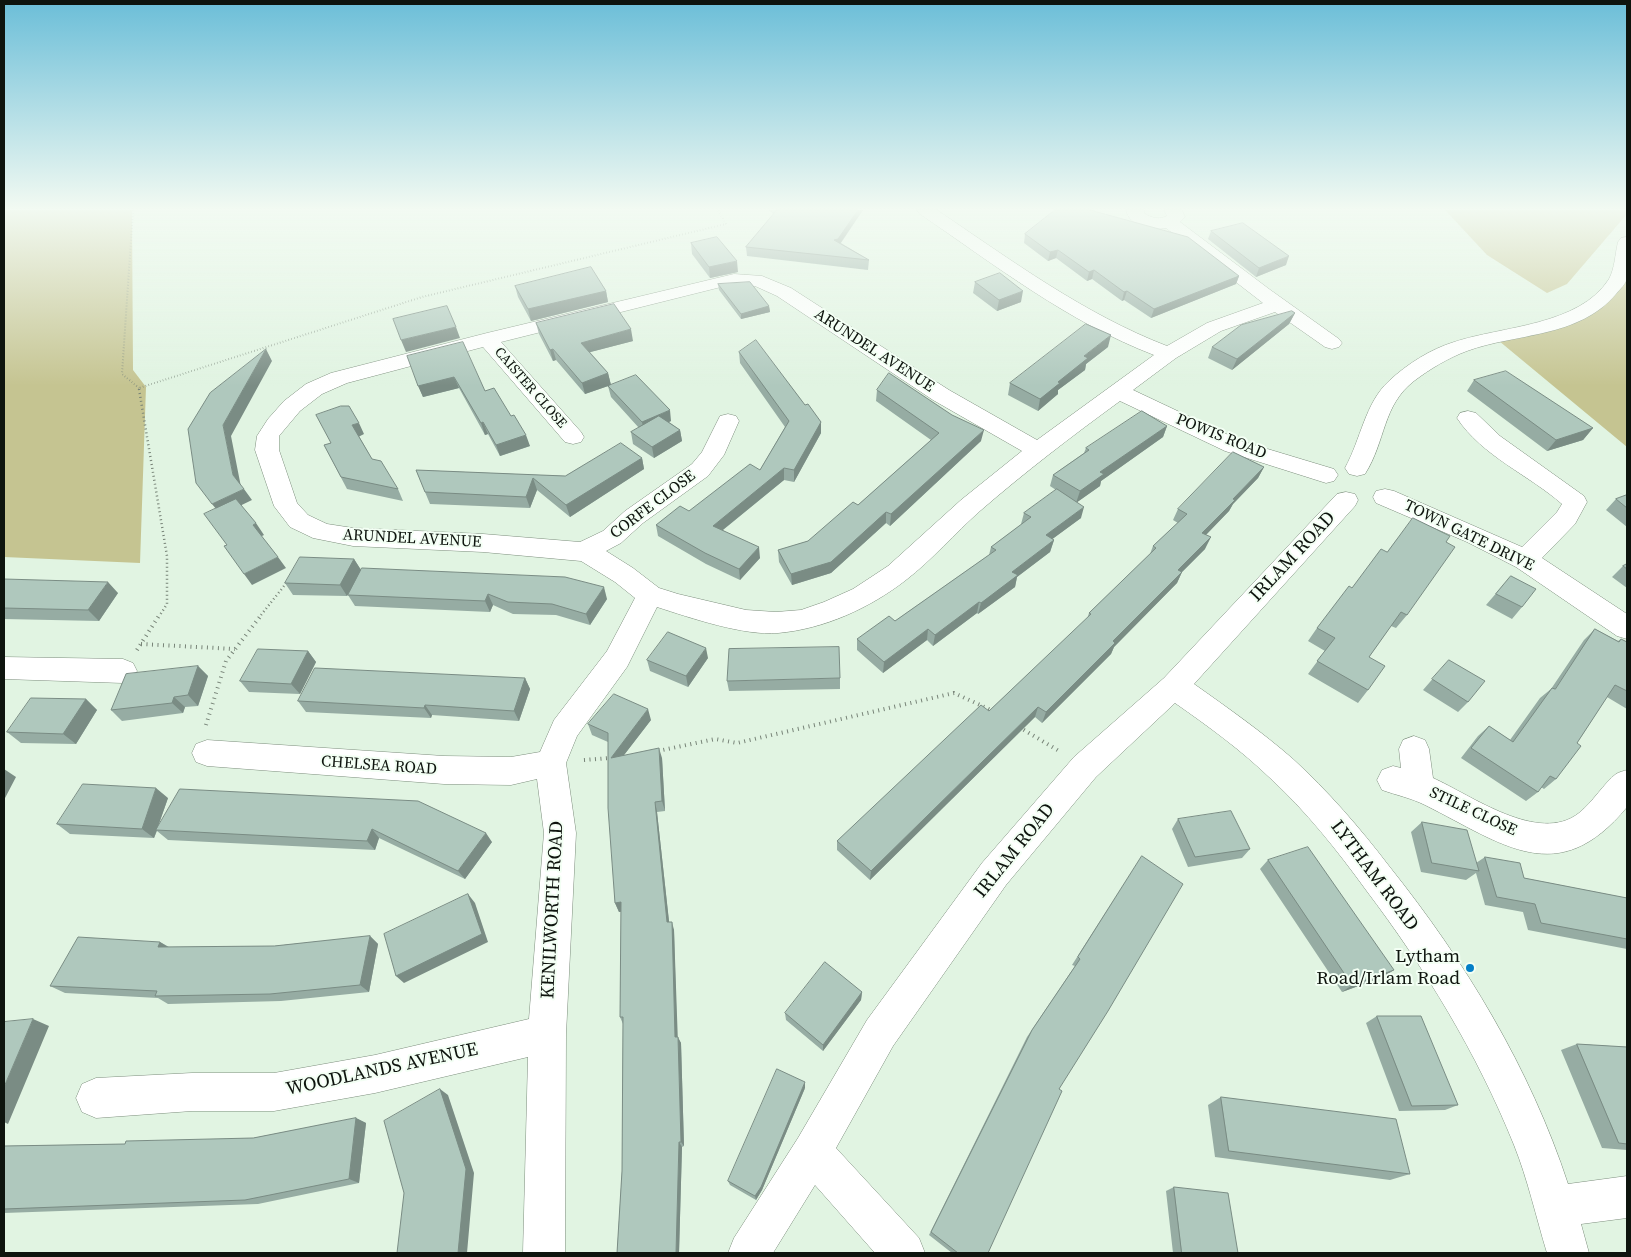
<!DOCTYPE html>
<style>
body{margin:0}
#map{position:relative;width:1631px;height:1257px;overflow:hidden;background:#e1f4e2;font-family:"Source Serif 4",serif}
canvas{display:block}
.frame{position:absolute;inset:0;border:5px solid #0e140e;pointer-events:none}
</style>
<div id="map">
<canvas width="1631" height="1257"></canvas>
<div class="frame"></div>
</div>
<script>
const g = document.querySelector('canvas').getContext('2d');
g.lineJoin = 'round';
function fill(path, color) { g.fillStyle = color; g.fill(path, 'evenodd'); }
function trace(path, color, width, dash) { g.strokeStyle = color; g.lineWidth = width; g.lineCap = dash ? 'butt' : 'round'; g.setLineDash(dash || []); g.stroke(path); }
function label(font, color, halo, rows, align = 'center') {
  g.font = font + ' "Source Serif 4",serif'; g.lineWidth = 4; g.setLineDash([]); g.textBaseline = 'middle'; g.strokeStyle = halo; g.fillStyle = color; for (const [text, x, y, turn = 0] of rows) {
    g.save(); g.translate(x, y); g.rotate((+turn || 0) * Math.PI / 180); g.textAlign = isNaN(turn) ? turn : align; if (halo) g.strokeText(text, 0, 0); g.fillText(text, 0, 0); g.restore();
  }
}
const green = new Path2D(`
 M4 210H132L133 370 146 387 140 563 4 557Z
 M1445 210H1627V214L1567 284 1547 293 1487 255Z
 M1627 276V447L1493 336 1596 308Z`);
const pathFar2 = new Path2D(`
 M133 210 122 374 139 388
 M139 390V388L422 297 726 224 718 210`);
const pathFar1 = new Path2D(`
 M139 389 167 556V604L160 615
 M261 615 288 581`);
const path = new Path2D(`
 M141 644 235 649
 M137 650 160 614
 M206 725 226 661 262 614
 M1019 727 1059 751
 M658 751 715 739 737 743 954 693 993 711
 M584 760 610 758`);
const minor = new Path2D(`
 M917 210H937C1011 260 1084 314 1167 346L1207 323 1263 303 1166 228C1152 231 1129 226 1126 210H1144V213C1151 218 1159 220 1167 216L1164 210H1182L1185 217 1180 222 1269 289 1339 339 1342 343 1339 347 1332 349 1325 347 1275 312 1221 331 1176 358 1133 390 1241 441 1334 469 1338 475 1334 481 1326 483 1225 451 1120 401C1072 436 1025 472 980 511 955 533 932 560 906 580 870 608 824 629 778 633 744 636 691 618 657 607L627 667 577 736 566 763 576 833 566 1034 565 1253H523L528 1057 375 1093 274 1111H192L96 1118 82 1112 76 1098 82 1084 96 1078 192 1073H274L375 1055 529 1019 544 833 537 779 511 785 444 784 207 766 196 762 192 753 196 744 207 740 444 756 511 757 540 752 554 720 607 651 635 598 615 582 581 561 483 552 353 546 313 538 290 527 274 506 255 450 257 436 268 419 284 401 306 384 331 373 487 333 734 274 762 276 791 288 949 390 1037 440 1154 355C1068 322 995 265 920 214ZM742 285 755 286 777 296 933 400 1022 451 961 500 888 566 853 589 824 602 801 610 776 612 746 610 678 594 659 588 633 568 606 551 621 543 643 523 708 476 724 455 739 421 736 416 728 414 720 416 702 452 692 464 625 511 603 531 580 542 483 534 353 528 327 524 308 515 297 503 279 450V436L300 411 322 394 347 383 483 347 565 442 573 444 581 442 584 437 581 432 501 342 725 286Z
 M1627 237C1628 249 1630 266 1627 278 1626 284 1620 289 1616 294 1579 338 1516 333 1467 351 1448 358 1430 369 1414 381 1382 406 1386 441 1365 474L1357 476 1349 474 1345 468C1361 439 1365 403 1389 381 1407 364 1431 349 1454 342 1502 326 1579 326 1609 279 1615 268 1615 254 1618 242L1621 238Z
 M1468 411 1476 413 1500 436 1584 496 1587 502 1575 524 1542 558 1627 614V639L1617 636 1516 567 1467 542 1376 503 1373 497 1376 491 1385 489 1394 491 1522 547 1557 512 1562 504C1529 475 1482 456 1457 418L1460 413Z
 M1346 492 1355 494 1358 500 1355 506 1194 684C1228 708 1262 732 1293 759 1328 791 1360 828 1389 866 1465 961 1530 1068 1568 1184L1627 1176V1218L1581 1224 1589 1253H1547C1536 1217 1528 1180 1514 1145 1477 1053 1425 968 1366 890 1337 850 1306 811 1270 778 1241 750 1208 726 1175 703L1096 777 1006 885 893 1046 836 1148 919 1238 925 1253H875L815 1185 773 1253H728L734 1238 798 1138 867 1020 982 863 1074 757 1164 678 1337 494Z
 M4 657 123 659 133 663 137 671 133 679 123 683 4 679Z
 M1414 736 1425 740 1429 749 1433 778C1471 795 1539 845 1579 813 1592 803 1605 782 1616 774 1619 772 1624 771 1627 770V807C1558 891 1503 844 1425 805 1411 798 1396 795 1382 790L1377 780 1382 770 1393 766 1401 768 1399 749 1403 740Z`);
const wall = new Path2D(`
 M769 210H863L841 243 869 260 868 270 747 256 746 247 773 214Z
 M1211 231 1286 265 1256 277 1208 239Z
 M1025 234 1239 276 1236 284 1151 318 1124 300 1122 301 1092 279 1087 281 1056 258 1048 261 1024 243Z
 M691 243 738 272 710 278 692 254Z
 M975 282 1021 302 997 311 973 293Z
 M718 284 769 306 770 312 741 319 719 290Z
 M515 286 606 291 608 302 531 321 518 297Z
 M1295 313 1289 324 1232 370 1208 358 1212 347Z
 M536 323 633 341 590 352 608 373 611 385 585 394 556 360 553 361 539 334Z
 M1108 347 1086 364 1085 370 1058 390V394L1038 411 1008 395 1010 383Z
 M739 352 805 405 821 422V433L794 482 784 480 723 530 760 558 740 580 706 564 658 536 656 525 689 511 760 470 785 427 740 363Z
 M407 356 485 391 530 446 500 456 488 434 485 435 459 388 423 397Z
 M1474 380 1593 428 1583 440 1547 451 1467 391Z
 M608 386 671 421 669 422 680 430 682 441 654 458 633 444 631 432 639 428 611 397Z
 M877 390 981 441 890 526 886 523 831 573 792 585 779 562 778 550 808 541 858 505 931 440 876 401Z
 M1167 426 1163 437 1101 481 1100 486 1077 502 1081 518 1052 539 1054 540 1050 552 1017 577 1015 587 978 614 977 613 933 646 927 640 883 673 857 650V639L895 621 989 555 991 547 1022 524H1021L1024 513 1056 490 1050 486 1053 475 1084 453 1086 448Z
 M364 434 359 436 372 459 398 489 403 501 347 489 324 445Z
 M642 458 644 469 570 517 537 490 530 508 430 504 425 492 416 470 565 476Z
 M1264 467 1258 478 1233 504 1229 511 1206 535 1205 549 1182 572 1177 583 1114 647 1111 654 1042 723 1035 717 870 880 837 850V841L989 711 1087 619 1089 613 1150 554 1153 546 1178 523 1173 520 1178 509Z
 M1627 495V527L1606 510 1616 499Z
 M1446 542 1407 615 1396 628 1391 626 1369 657 1368 690 1358 703 1308 674 1325 651 1308 641 1317 628 1352 588 1387 552Z
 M354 559 361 570 607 599 590 625 556 615 513 614 493 605 490 612 355 606 348 595 356 578 347 596 293 595 285 583Z
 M1627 564V588L1612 577 1623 566Z
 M1511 576 1522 607 1512 619 1486 605Z
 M4 579 118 593 99 621 4 619Z
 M1595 629 1618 641 1621 639 1627 642V709L1607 697 1577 743 1556 779 1544 789 1541 787 1538 792 1526 801 1461 758 1478 736 1489 726 1510 740 1540 698 1551 689 1584 640Z
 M308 651 316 662 300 694 249 692 240 681Z
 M708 658 688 687 650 671 647 660Z
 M1449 660 1468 702 1458 712 1423 690Z
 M198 666 208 676 198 706 185 707 183 713 122 721 111 710Z
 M525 678 530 689 519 721 432 715 431 718 306 712 298 701Z
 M840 678V689L729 691 727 681Z
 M86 699 97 710 76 744 21 743 7 732Z
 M651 720 624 755 662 758 665 811 657 812 669 922 674 930 677 1037 681 1043 684 1146 682 1147 679 1253H617L622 1171 623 1024 620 1017 621 912H619L615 903 608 742 592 735 588 724Z
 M180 789 492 842 465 879 379 838 375 850 168 840 157 831 154 838 70 834 57 824 168 798 157 829Z
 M1178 819 1250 849 1242 858 1188 867 1172 829Z
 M1422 822 1476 863 1485 857 1524 878 1627 898V949L1528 930 1523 912 1485 905 1476 873 1466 880 1421 872 1411 832Z
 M1142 856 1059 1089 988 1253H952L929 1235 1027 1037 1075 966 1072 965Z
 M1268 860 1383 977 1342 992 1260 869Z
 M370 936 378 944 369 992 281 1001 168 1004 158 998 65 993 50 986 160 942 169 947 274 946Z
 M862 992 861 1000 823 1051 786 1020 785 1013Z
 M1377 1016 1458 1105 1445 1110 1399 1111 1366 1023Z
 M1577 1044 1627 1047V1150L1602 1148 1561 1050Z
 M805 1088 762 1190 756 1200 730 1185 728 1181Z
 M1221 1097 1410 1174 1390 1180 1215 1157 1208 1105Z
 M356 1118 366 1123 359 1183 258 1204 4 1213V1146L125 1144 253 1138Z
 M1174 1187 1238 1253H1173L1166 1191Z`);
const shadedWall = new Path2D(`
 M858 210H863L837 248 834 240Z
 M1058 250 1056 258 1048 261 1050 252Z
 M1289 256 1286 265 1256 277 1259 268Z
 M737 261 738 272 710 278 709 267Z
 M1094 270 1092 279 1087 281 1089 272Z
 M1239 276 1236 284 1151 318 1154 309Z
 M606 291 608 302 531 321 528 309Z
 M1023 291 1021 302 997 311 999 300Z
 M1127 291 1124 300 1122 301 1124 292Z
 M769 306 770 312 741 319V314Z
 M1295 313 1289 324 1232 370 1237 359Z
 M456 327 460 338 406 352 401 340Z
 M631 329 633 341 583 354 581 343Z
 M1111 335 1108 347 1086 364 1085 370 1058 390V394L1038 411 1040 399 1084 356Z
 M266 349 272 361 231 436 241 487 233 475 223 425Z
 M553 349 556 360 553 361 550 350Z
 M608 373 611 385 585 394 582 383Z
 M454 377 459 388 423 397 418 386Z
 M670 410 671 421 644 433 642 422Z
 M483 422 488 434 485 435 481 423Z
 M821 422V433L794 482V470Z
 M359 423 364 434 358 437 352 425Z
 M1167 426 1163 437 1101 481 1100 486 1076 503 1080 491 1100 472Z
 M1593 428 1583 440 1547 451 1556 440Z
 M680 430 682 441 654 458 652 447Z
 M984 430 981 441 890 526 891 514Z
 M526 435 530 446 500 456 496 445Z
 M642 458 644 469 570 517 566 505Z
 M1264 467 1258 478 1233 504 1229 511 1197 544 1202 533 1233 499Z
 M784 468V480L714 537 713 526Z
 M533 478 537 490 530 508 526 497Z
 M244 489 252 500 221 515 212 504Z
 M1084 507 1081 518 1043 546 1046 535Z
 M886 512V523L831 573 792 585 791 574Z
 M256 523 264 535 260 537 253 525Z
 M1211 537 1205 549 1182 572 1177 583 1114 647 1111 654 1042 723 1046 712 1178 570Z
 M1054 540 1050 552 1017 577 1015 587 978 614 981 603 1012 572Z
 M759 547 760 558 740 580 739 569Z
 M278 557 286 568 252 585 244 574Z
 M354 559 361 570 347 596 340 585Z
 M108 582 118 593 99 621 88 610Z
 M604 587 607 599 590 625 586 614Z
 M488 594 493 605 490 612 485 601Z
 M979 602 977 613 933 646 935 635Z
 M928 629 927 640 883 673 884 662Z
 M706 648 708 658 688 687 686 676Z
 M308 651 316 662 300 694 291 684Z
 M198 666 208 676 198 706 188 695Z
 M525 678 530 689 519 721 514 711Z
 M174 697 185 707 183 713 172 703Z
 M86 699 97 710 76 744 63 734Z
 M425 705 432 715 431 718 424 708Z
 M1038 707 1035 717 870 880 871 871Z
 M648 709 651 720 614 768 611 758Z
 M659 748 662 758 665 811 662 801Z
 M4 769 16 777 4 800Z
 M156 788 168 798 154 838 142 829Z
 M655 802 657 812 670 930 667 922Z
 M372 829 379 838 375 850 367 841Z
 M486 833 492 842 465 879 458 871Z
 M468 894 475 903 488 942 404 983 396 976Z
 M621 902 625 911 619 912 615 903Z
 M672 922 674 930 678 1044 675 1037Z
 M370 936 378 944 369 992 360 985Z
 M160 942 173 950 158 947Z
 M1394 970 1383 977 1342 992 1352 985Z
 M862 992 861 1000 823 1051V1045Z
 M33 1019 49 1026 8 1124 4 1122V1087Z
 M678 1037 681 1043 684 1146 681 1142Z
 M805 1082V1088L762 1190 756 1200 755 1196Z
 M440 1089 448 1095 474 1173 467 1253H458Z
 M356 1118 366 1123 359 1183 349 1179Z
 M679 1142 682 1147 679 1253H676Z`);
const building = new Path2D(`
 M777 210H858L838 239 834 240 869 260 746 247Z
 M1055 210H1090L1188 237 1239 276 1154 309 1127 291 1124 292 1094 270 1089 272 1058 250 1050 252 1025 234Z
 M1243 223 1289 256 1259 268 1211 231Z
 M717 237 737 261 709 267 691 243Z
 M591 267 606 291 528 309 515 286Z
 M1000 273 1023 291 999 300 975 282Z
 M750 282 769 306 741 314 718 284Z
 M614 304 631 329 581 343 608 373 582 383 553 349 550 350 536 323Z
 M447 306 456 327 401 340 393 319Z
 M1292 311 1295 313 1237 359 1212 347 1241 325Z
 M1086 324 1111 335 1084 356 1088 358 1058 382 1060 383 1040 399 1010 383Z
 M756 340 805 405 808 404 821 422 794 470 784 468 713 526 759 547 739 569 705 553 656 525 680 506 689 511 750 464 760 470 789 421 739 352Z
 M463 342 485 391 494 388 511 416 514 415 526 435 496 445 483 422 481 423 454 377 418 386 407 356Z
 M266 349 223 425 233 475 244 489 212 504 196 483 188 429 210 393Z
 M1506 371 1593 428 1556 440 1474 380Z
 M889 373 952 415 984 430 891 514 886 512 831 562 791 574 778 550 808 541 853 502 858 505 939 433 877 390Z
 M636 375 670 410 642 422 608 386Z
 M341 406H349L359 423 352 425 372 459 381 461 398 489 341 477 324 445 331 443 316 415Z
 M1142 411 1167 426 1100 472 1104 474 1080 491 1053 475 1089 450 1086 448Z
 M659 416 680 430 652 447 631 432Z
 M621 443 642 458 566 505 533 478 526 497 425 492 416 470 565 476Z
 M1233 452 1264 467 1233 499 1235 500 1202 533 1211 537 1178 570 1182 572 1113 641 1115 643 1046 712 1038 707 871 871 837 841 981 705 989 711 1091 614 1089 613 1156 548 1153 546 1187 514 1178 509Z
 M1057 489 1084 507 1046 535 1054 540 1012 572 1018 575 981 603 979 602 935 635 928 629 884 662 857 639 889 616 895 621 996 550 991 547 1031 517 1024 513Z
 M1627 495V508L1616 499Z
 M236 499 256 523 253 525 278 557 244 574 224 546 227 545 204 514Z
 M1413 518 1450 536 1446 542 1455 547 1407 615 1401 612 1369 657 1385 666 1368 690 1317 661 1335 638 1317 628 1349 586 1352 588 1381 549 1387 552Z
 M300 557 354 559 340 585 285 583Z
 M1627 564V569L1623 566Z
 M362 568 565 577 604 587 586 614 552 604 508 602 488 594 485 601 348 595Z
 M1511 576 1536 589 1522 607 1496 594Z
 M4 579 108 582 88 610 4 608Z
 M1595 629 1619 642 1621 639 1627 642V691L1615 685 1577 743 1581 746 1556 779 1550 776 1538 792 1471 748 1489 726 1513 742 1552 688 1555 689Z
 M668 632 706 648 686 676 647 660Z
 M839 647 840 678 727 681 729 649Z
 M258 649 308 651 291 684 240 681Z
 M1449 660 1485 681 1468 702 1432 679Z
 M198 666 188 695 174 697 172 703 111 710 126 674Z
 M315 668 525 678 514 711 425 705 424 708 298 701Z
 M614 694 648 709 611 758 659 748 662 801 655 802 667 922H672L675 1037H678L681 1142H679L676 1253H617L622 1171 623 1017H620L621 902 615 903 608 808V733L588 724Z
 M31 698 86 699 63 734 7 732Z
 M83 784 156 788 142 829 57 824Z
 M180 789 418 801 486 833 458 871 372 829 367 841 156 830Z
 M1231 811 1250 849 1195 857 1178 819Z
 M1422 822 1467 830 1479 871 1432 863Z
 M1308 847 1394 970 1352 985 1268 860Z
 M1142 856 1183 884 1108 1011 1059 1089 1062 1091 988 1253H958L931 1232 1032 1030 1080 959 1078 957Z
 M1485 857 1520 863 1524 878 1627 898V939L1541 923 1535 904 1497 897Z
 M468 894 482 934 396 976 384 934Z
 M370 936 360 985 270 994 155 996 157 991 50 986 78 937 160 942 158 947 274 946Z
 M825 962 862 992 823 1045 785 1013Z
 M1377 1016H1421L1458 1105 1412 1106Z
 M33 1019 4 1087V1022Z
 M1577 1044 1627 1047V1144L1619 1143Z
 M777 1069 805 1082 761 1187 755 1196 728 1181Z
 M440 1089 466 1169 458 1253H397L404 1193 384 1121Z
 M1221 1097 1396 1119 1410 1174 1229 1151Z
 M356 1118 349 1179 245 1200 4 1209V1146L125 1144 126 1141 253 1138Z
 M1174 1187 1228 1193 1238 1253H1182Z`);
const markers = [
 [1470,968,5,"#047fc7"]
];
const farStreetnames = [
 ["CAISTER CLOSE",530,388,49]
];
const streetNames = [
 ["ARUNDEL AVENUE",874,351,33],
 ["POWIS ROAD",1221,437,22],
 ["CORFE CLOSE",653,505,-37],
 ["TOWN GATE DRIVE",1469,536,26],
 ["ARUNDEL AVENUE",412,539,3],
 ["CHELSEA ROAD",379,766,4],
 ["STILE CLOSE",1473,812,25]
];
const nearStreetnames = [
 ["IRLAM ROAD",1293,557,-47],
 ["IRLAM ROAD",1015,851,-51],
 ["LYTHAM ROAD",1374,876,53],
 ["KENILWORTH ROAD",553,910,-87],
 ["WOODLANDS AVENUE",382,1070,-12]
];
const nearPoinames = [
 ["Lytham",1460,957],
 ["Road/Irlam Road",1460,979]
];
fill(green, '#c5c491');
trace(minor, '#7d8e7d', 1);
trace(pathFar2, '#778377', 2, [0.5, 2.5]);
trace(pathFar1, '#778377', 2.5, [1, 3]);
trace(path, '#778377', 4, [1, 4.5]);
fill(minor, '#fff');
fill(wall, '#96aca3');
fill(shadedWall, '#7a8c84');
fill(building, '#afc8bd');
trace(building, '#7a8c84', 1);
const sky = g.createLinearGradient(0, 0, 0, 386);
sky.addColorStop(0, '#6bbed8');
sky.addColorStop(0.54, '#f2faf2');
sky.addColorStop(1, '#f2faf200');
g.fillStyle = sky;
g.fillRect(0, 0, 1631, 386);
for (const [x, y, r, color] of markers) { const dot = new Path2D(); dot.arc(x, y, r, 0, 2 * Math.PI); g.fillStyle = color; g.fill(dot); trace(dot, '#f3fff4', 2); }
label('14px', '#0e140e', '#f3fff4', farStreetnames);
label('16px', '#0e140e', '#f3fff4', streetNames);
label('19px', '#0e140e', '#f3fff4', nearStreetnames);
label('19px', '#0e140e', '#f3fff4', nearPoinames, 'right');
</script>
